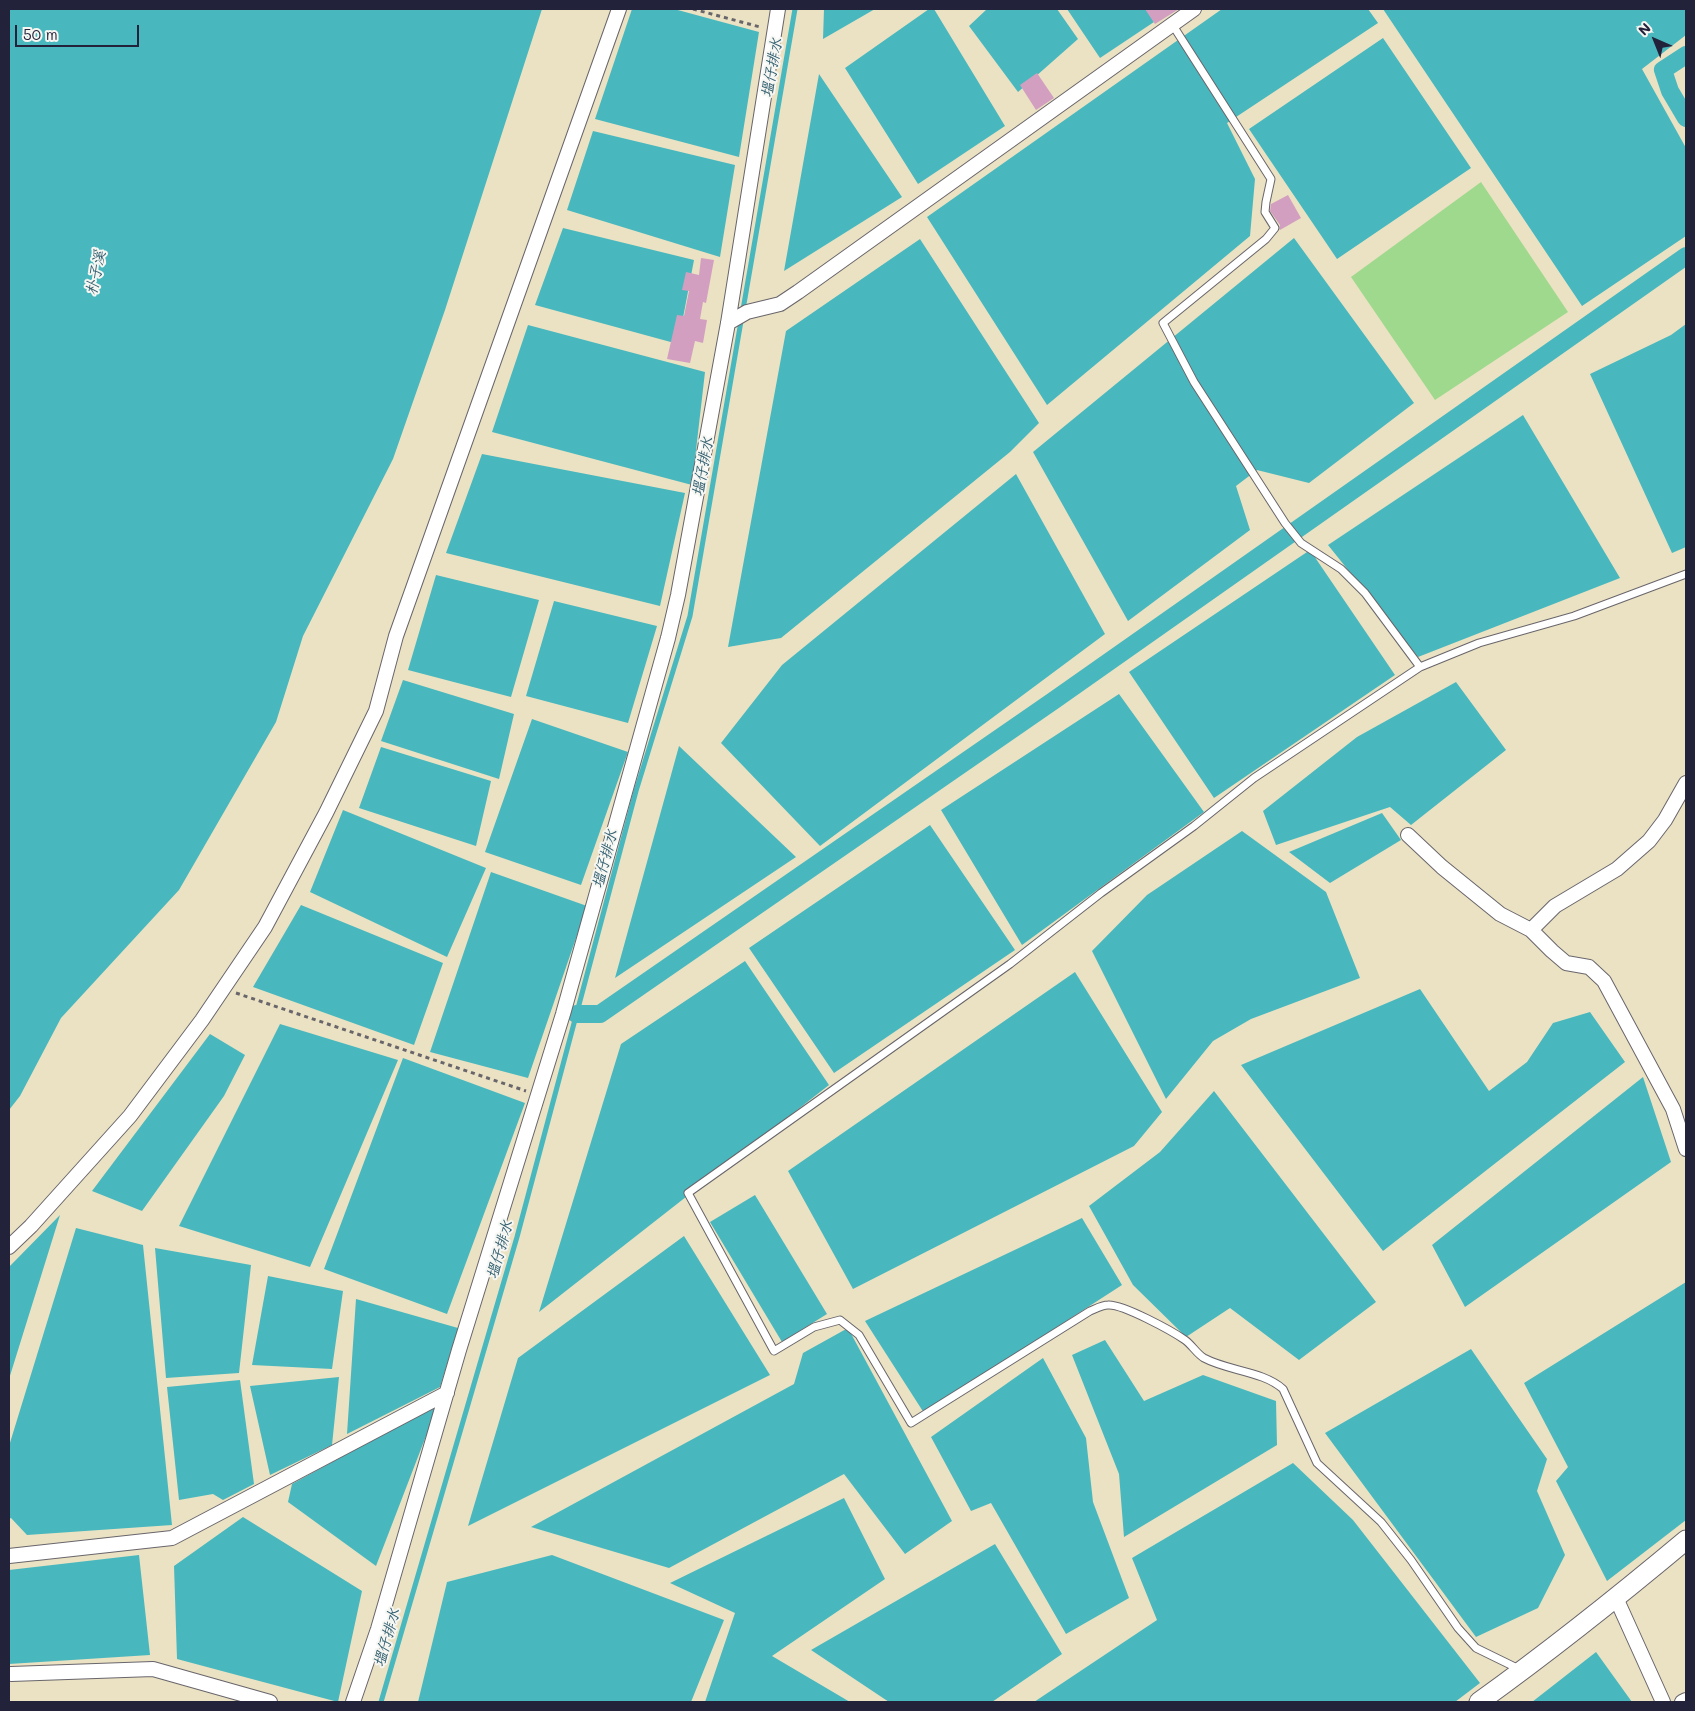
<!DOCTYPE html>
<meta charset="utf-8">
<style>
body{margin:0}
#map{position:relative;width:1695px;height:1711px;overflow:hidden;background:#ebe2c3;font-family:Mali,sans-serif}
canvas{display:block}
.frame{position:absolute;inset:0;border:10px solid #22223b;pointer-events:none}
.north{position:absolute;left:1630px;top:15px;width:50px;height:50px;-webkit-text-stroke:4px #f6f6f2;paint-order:stroke;rotate:316deg;font-size:14px;font-weight:700;line-height:20px;text-align:center;color:#22223b}
.north::after{content:'';display:block;margin:auto;width:18px;height:22px;background:#22223b;clip-path:polygon(50% 0,100% 100%,50% 72%,0 100%)}
.scale{position:absolute;left:15px;top:25px;width:124px;height:22px;box-sizing:border-box;border:2px solid #22223b;border-top:0;padding-left:6px;font-size:15px;line-height:18px;white-space:nowrap;color:#22223b;-webkit-text-stroke:4px #f6f6f2;paint-order:stroke}
</style>
<div id="map">
<canvas width="1695" height="1711"></canvas>
<div class="frame"></div>
<div class="north">N</div>
<div class="scale">50 m</div>
</div>
<script>
const g = document.querySelector('canvas').getContext('2d');
g.lineJoin = 'round';
function fill(path, color) { g.fillStyle = color; g.fill(path, 'evenodd'); }
function trace(path, color, width, dash) { g.strokeStyle = color; g.lineWidth = width; g.lineCap = dash ? 'butt' : 'round'; g.setLineDash(dash || []); g.stroke(path); }
function label(font, color, halo, rows, align = 'center') {
  g.font = font + ' Mali,"LXGW WenKai TC",sans-serif'; g.lineWidth = 4; g.setLineDash([]); g.textBaseline = 'middle'; g.strokeStyle = halo; g.fillStyle = color; for (const [text, x, y, turn = 0] of rows) {
    g.save(); g.translate(x, y); g.rotate((+turn || 0) * Math.PI / 180); g.textAlign = isNaN(turn) ? turn : align; if (halo) g.strokeText(text, 0, 0); g.fillText(text, 0, 0); g.restore();
  }
}
const green = new Path2D(`
 M1481 182 1568 312 1435 400 1351 277Z`);
const water = new Path2D(`
 M9 9H542L445 310 393 459 303 636 276 722 179 890 61 1018 20 1096 9 1110Z
 M632 9H674L759 32 739 157 595 119Z
 M824 9H875L823 39Z
 M929 9H934L1005 126 918 184 845 68Z
 M987 9H1057L1078 39 1018 92 969 26Z
 M1067 9H1146L1154 22 1100 58Z
 M1222 9H1368L1378 23 1227 123 1255 179 1250 236 1047 405 927 217Z
 M1383 9H1686V35L1642 69 1686 148V236L1582 306Z
 M1383 38 1471 168 1337 259 1249 129Z
 M819 74 902 197 784 271Z
 M593 131 735 165 720 257 567 210Z
 M563 228 694 260 678 344 535 305Z
 M1294 238 1414 403 1309 483 1257 470 1236 486 1250 530 1128 621 1033 452Z
 M920 239 1039 423 1010 452 781 638 728 647 786 331Z
 M1686 324V547L1672 553 1590 374 1671 335Z
 M528 325 705 372 692 485 492 432Z
 M1523 415 1620 578 1418 657 1328 545Z
 M482 454 685 493 660 606 446 553Z
 M1016 474 1105 634 820 846 721 743 782 665Z
 M1310 550 1395 675 1214 798 1129 672Z
 M436 575 539 600 511 697 408 670Z
 M554 601 657 626 628 723 526 696Z
 M403 680 514 714 499 779 381 741Z
 M1456 682 1506 750 1411 825 1390 807 1276 845 1263 811 1357 737Z
 M1119 694 1204 812 1022 945 941 810Z
 M532 719 628 752 581 885 485 852Z
 M679 746 796 857 615 978Z
 M381 747 491 781 476 846 359 808Z
 M343 810 486 868 447 957 310 892Z
 M1382 813 1401 840 1330 883 1289 852Z
 M930 825 1015 950 834 1073 749 948Z
 M1242 831 1326 892 1360 978 1251 1019 1213 1041 1166 1099 1092 951 1147 895Z
 M491 872 587 906 528 1078 430 1052Z
 M301 905 443 963 414 1045 253 987Z
 M745 961 829 1085 539 1312 621 1044Z
 M1075 972 1162 1112 1134 1146 853 1289 788 1171Z
 M1420 989 1489 1091 1527 1062 1553 1023 1590 1012 1625 1062 1383 1251 1241 1065Z
 M280 1024 398 1060 310 1267 179 1226Z
 M210 1034 245 1055 224 1096 142 1211 92 1191Z
 M403 1058 525 1103 447 1314 324 1269Z
 M1643 1077 1671 1162 1465 1307 1432 1245Z
 M1214 1091 1376 1302 1299 1360 1230 1308 1186 1337 1133 1285 1089 1206 1160 1152Z
 M755 1195 827 1314 782 1342 710 1222Z
 M60 1215 9 1379V1267Z
 M1082 1218 1122 1285 924 1413 865 1321Z
 M76 1228 143 1245 172 1525 27 1535 11 1518 9 1519V1446Z
 M684 1236 770 1375 468 1526 518 1358Z
 M155 1248 251 1265 239 1373 166 1378Z
 M268 1276 343 1291 332 1369 252 1365Z
 M1686 1282V1520L1607 1581 1556 1481 1568 1467 1524 1383Z
 M356 1299 458 1328 440 1387 347 1434Z
 M848 1328 952 1521 905 1554 844 1474 669 1568 531 1527 794 1384 803 1353Z
 M1105 1340 1144 1401 1203 1375 1276 1401 1277 1445 1124 1537 1119 1474 1072 1355Z
 M1471 1349 1547 1459 1537 1491 1565 1555 1538 1608 1476 1637 1325 1433Z
 M1043 1358 1086 1438 1093 1502 1129 1598 1066 1634 991 1503 971 1511 931 1437Z
 M339 1377 332 1445 270 1475 250 1386Z
 M240 1380 254 1484 223 1500 213 1494 179 1500 167 1387Z
 M433 1407 436 1410 376 1566 288 1502 292 1484Z
 M1293 1463 1353 1520 1480 1683 1455 1702H1034L1157 1620 1132 1558Z
 M844 1498 885 1579 772 1656 850 1702H705L735 1613 670 1583Z
 M243 1517 362 1591 338 1702 177 1659 174 1566Z
 M995 1544 1062 1654 992 1702H889L811 1650Z
 M139 1555 150 1655 9 1664V1570Z
 M552 1555 724 1620 691 1702H418L447 1582Z
 M1596 1652 1632 1702H1532Z`);
const stream = new Path2D(`
 M381 1702 517 1237 636 791 690 616 795 9`);
const canal = new Path2D(`
 M1686 55 1663 70 1670 91 1686 118
 M576 1014H600L1053 701 1686 256`);
const building = new Path2D(`
 M1145 9H1179L1155 24Z
 M1037 73 1054 98 1036 110 1020 85Z
 M1288 195 1301 218 1280 230V225L1270 211 1271 204Z
 M701 258 714 260 706 303 703 302 700 319 707 320 703 343 695 341 690 363 667 359 677 315 684 316 689 291 682 290 686 272 699 275Z`);
const path = new Path2D(`
 M693 9 760 27
 M236 993 526 1091`);
const service = new Path2D(`
 M1172 24 1271 179 1266 202 1265 212 1275 228 1266 239 1163 323 1194 382 1285 523 1301 543 1341 569 1365 593 1420 667
 M1519 1669 1476 1648 1458 1628 1411 1560 1381 1522 1317 1463 1283 1389C1263 1371 1228 1371 1204 1358 1197 1354 1192 1345 1185 1340 1172 1331 1123 1304 1108 1305 1102 1305 1095 1309 1090 1311L911 1423 859 1335 840 1320 814 1327 774 1351 688 1193 1010 964 1101 893 1194 826 1254 778 1420 667 1479 643 1574 616 1686 574`);
const minor = new Path2D(`
 M728 323 747 312 780 304 798 292 1194 9
 M1408 835 1442 867 1500 914 1531 930 1552 951 1566 963 1589 967 1604 981 1673 1109 1686 1149
 M1531 930 1555 906 1617 869 1649 841 1665 820 1686 783
 M9 1247 31 1226 130 1116 202 1020 265 927 326 813 376 711 396 636 619 9
 M9 1556 172 1538 447 1393
 M1616 1598 1663 1702
 M11 1674 153 1669 270 1702
 M353 1702 378 1629 459 1350 563 1014 668 638 678 595 728 323 778 9
 M1682 1702 1686 1700`);
const secondary = new Path2D(`
 M1479 1702C1550 1651 1619 1596 1686 1540`);
const waterNames = [
 ["塭仔排水",772,68,-80],
 ["朴子溪",96,273,-78],
 ["塭仔排水",703,467,-80],
 ["塭仔排水",605,859,-75],
 ["塭仔排水",500,1250,-74],
 ["塭仔排水",387,1638,-74]
];
fill(green, '#9fd98d');
fill(water, '#48b8be');
trace(stream, '#48b8be', 5);
trace(canal, '#48b8be', 18);
fill(building, '#d39fc0');
trace(service, '#68656b', 9);
trace(minor, '#68656b', 16);
trace(secondary, '#68656b', 21);
trace(path, '#68656b', 3, [4, 4]);
trace(service, '#fff', 7);
trace(minor, '#fff', 14);
trace(secondary, '#fff', 19);
label('italic 15px', '#315e6f', '#f6f6f2', waterNames);
</script>
